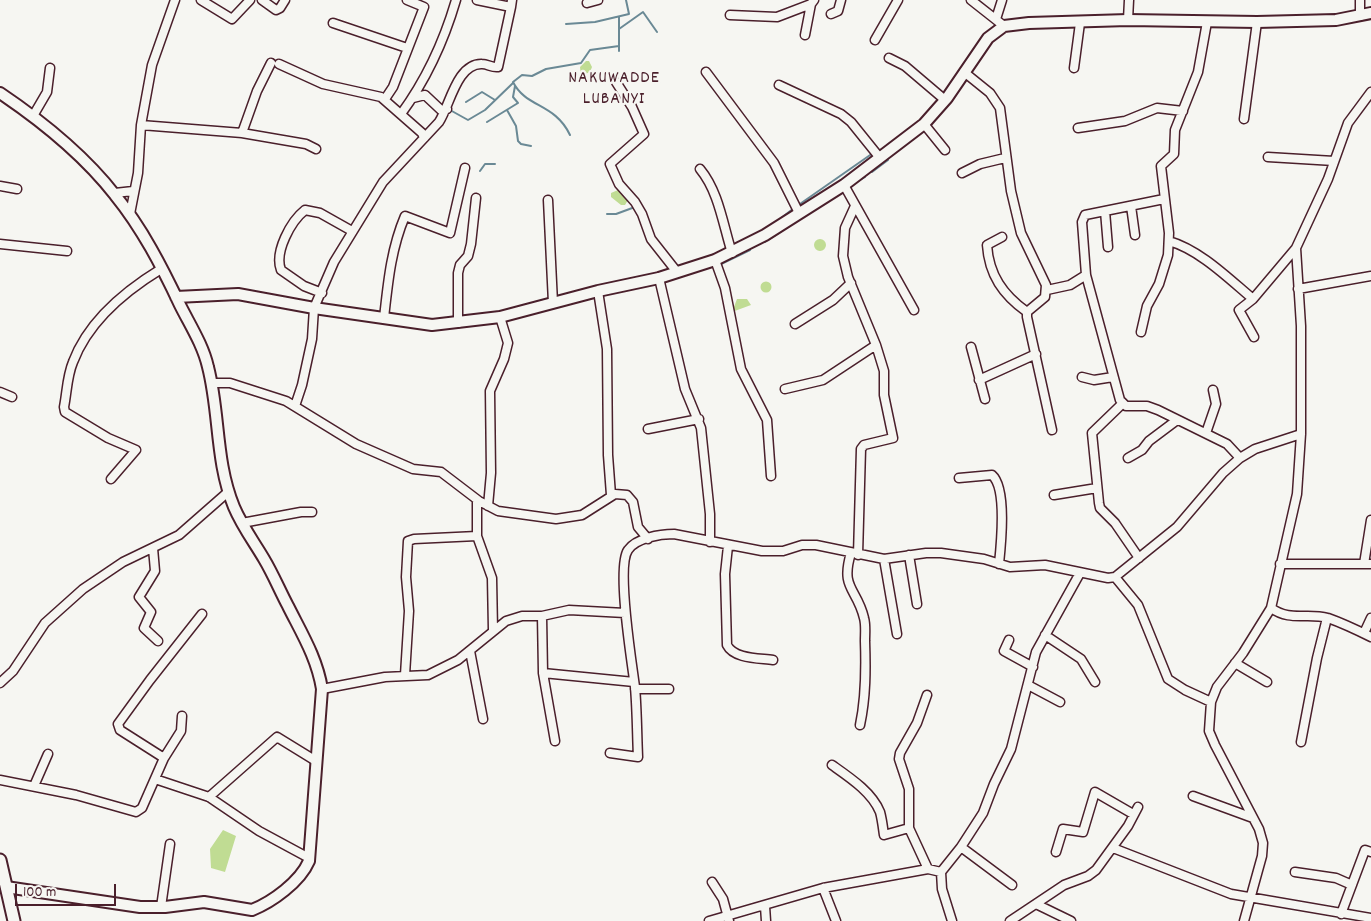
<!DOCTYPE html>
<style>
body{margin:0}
#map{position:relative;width:1371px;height:921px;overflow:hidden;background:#f6f6f2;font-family:Dekko,sans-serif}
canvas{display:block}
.scale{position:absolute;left:15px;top:884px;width:101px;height:22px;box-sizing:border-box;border:2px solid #4a1f2b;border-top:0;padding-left:6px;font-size:15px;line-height:18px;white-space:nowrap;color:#4a1f2b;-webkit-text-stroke:4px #f6f6f2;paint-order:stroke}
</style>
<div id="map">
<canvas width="1371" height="921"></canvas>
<div class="scale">100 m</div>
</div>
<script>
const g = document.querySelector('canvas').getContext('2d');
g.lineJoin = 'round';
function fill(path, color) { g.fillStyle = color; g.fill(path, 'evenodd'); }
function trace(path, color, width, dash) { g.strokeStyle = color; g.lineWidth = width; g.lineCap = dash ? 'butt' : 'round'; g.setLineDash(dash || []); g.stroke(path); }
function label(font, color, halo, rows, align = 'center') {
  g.font = font + ' Dekko,sans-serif'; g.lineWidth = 4.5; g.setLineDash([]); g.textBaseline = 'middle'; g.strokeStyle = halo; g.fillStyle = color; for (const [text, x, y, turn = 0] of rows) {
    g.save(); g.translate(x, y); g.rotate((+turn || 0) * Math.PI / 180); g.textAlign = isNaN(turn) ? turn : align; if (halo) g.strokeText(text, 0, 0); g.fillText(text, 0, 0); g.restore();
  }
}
const green = new Path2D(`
 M586 61H589L592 67 590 72 581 76 580 67Z
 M618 190 625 192 628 200 625 205H621L611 197V193Z
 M814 245a6 6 0 1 1 12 0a6 6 0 1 1-12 0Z
 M760.5 287a5.5 5.5 0 1 1 11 0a5.5 5.5 0 1 1-11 0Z
 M737 299H747L751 305 732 312Z
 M223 830 236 836 225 872 211 868 210 849Z`);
const stream = new Path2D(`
 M619 17V51
 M566 24 595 22 629 14 626 0
 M619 29 643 12 657 32
 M466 102 482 92 495 100
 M450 110 468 120 485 110 513 83
 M507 110 516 126 518 141 521 144 531 146
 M487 122 518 103 513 97 515 86
 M570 135C555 103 526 108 513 82L522 75 532 76 546 69 581 63 590 50 619 46
 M480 171 485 164H495
 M872 172 888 160
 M853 184 865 177
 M797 206 873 153
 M607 214H616L635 207
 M780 219 794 208
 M768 227 777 221
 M740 242 758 233
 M765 242 809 213
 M706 258 720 252
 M719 265 750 250`);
const minor = new Path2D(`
 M201 0 232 19 250 0
 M262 0 276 10 280 8 285 0
 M477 0 511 7 512 0
 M971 0 1004 26
 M1360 0V16
 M587 3 598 0
 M831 14 838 11 841 0
 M730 15 777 17 811 4 814 0
 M996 19 1002 0
 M1128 20 1129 0
 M333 23 407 48
 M805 35 811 4
 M875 40 898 0
 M889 58 905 66 945 100
 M279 64 323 84 381 97 422 133 424 138
 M1074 68 1080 23
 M706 72 774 163 799 213
 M964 72 990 93 1000 108 1011 191 1021 233 1046 285 1045 297 1027 312V317L1052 430
 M616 82 632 107 644 134 610 164 619 184 635 202 642 214 651 239 677 272
 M779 85 841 114 851 122 880 158
 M413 98 425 95 441 110 447 109
 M385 99 393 87 424 7 407 0
 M401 114C426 80 444 41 456 0
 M33 116 47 92 50 68
 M1244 119 1257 22
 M924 124 945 150
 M141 125 242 133 306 144 316 149
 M1078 128 1125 121 1157 108 1183 111
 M242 133 257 91 271 63
 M1268 157 1334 161
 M700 169C719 192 723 225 732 253
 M962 173 980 164 1005 158
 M844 185 914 310
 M0 186 17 189
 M115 193 133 191
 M1164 199 1090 214 1085 215 1082 222 1086 275 1120 400 1126 406H1147L1158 410 1227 444 1240 458
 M548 200 553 303
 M855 206 845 228 843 256 848 277 876 345 884 371V395L893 438 864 445 861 449 858 555
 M1131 206 1135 235
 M1105 211 1108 247
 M130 214 138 173 141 125 152 65 175 0
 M1002 237 987 245C989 275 1003 295 1027 312
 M1169 241C1200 250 1228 278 1253 299
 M0 244 67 251
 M715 260 725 288 741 369 767 420 771 476
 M659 278 685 389 701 428 710 514V542
 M1298 289 1371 276
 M1047 290 1070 285 1086 275
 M598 291 607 349 608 455 611 495
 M322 293 304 286 281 270C274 252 291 221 305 210L320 213 352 231
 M384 318C388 282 391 249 405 216L450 233 465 168
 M458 323V273L460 265 468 256 471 244 476 198
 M795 324 833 300 851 283
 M1141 332 1147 306 1159 284 1168 255 1169 233 1161 166 1174 154 1175 130 1198 72 1207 22
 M1254 337 1239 310 1253 299 1296 248
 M971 347 985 399
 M1082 377 1094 380 1113 377
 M979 380 1036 354
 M212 383H230L286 401 356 444 413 469 441 472 479 501 498 511 556 519 582 515 615 494 627 495 633 502 638 527 648 539
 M785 389 823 380 876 345
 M0 392 12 397
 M1122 404 1092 433 1099 503 1100 508 1115 523 1139 558
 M295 406 302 385 312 339 314 308 334 262 383 182 439 122C450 105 457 63 482 64 488 64 492 68 498 67L511 7
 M648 429 699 419
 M1206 433 1216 404 1213 390
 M1128 458 1142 450 1149 441 1177 420
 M959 478 992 475C1007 488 1001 545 999 564
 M111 479 136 450 108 438 65 412 64 407C67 392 67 376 73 362 88 322 125 291 161 269
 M1054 495 1097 488
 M477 500V536L492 578 493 630
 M488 506 491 473 490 391 504 359 508 343 500 317
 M242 523 301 512H312
 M728 546 725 574 727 645C734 659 759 658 773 660
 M153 548 155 571 139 597 151 612 144 628 158 641
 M851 553C840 589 857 588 864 618 866 625 865 633 865 641 866 670 866 697 860 725
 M909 555 917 604
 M884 559 897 634
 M1280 564H1371
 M1364 564 1371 520
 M1115 577 1138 605 1168 679 1185 690 1211 702
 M1271 608C1291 622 1306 612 1328 618 1342 623 1357 630 1371 637
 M1364 633 1371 618
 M1045 635 1081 659 1095 682
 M1009 640 1004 651 1033 667
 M470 651 483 719
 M1235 663 1267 682
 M543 673 634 682
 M405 675 409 611 406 577 408 541 414 539 477 536
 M0 683 13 671 45 623 83 589 123 562 179 535 228 492
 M1028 685 1060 702
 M322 689 385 677 428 675 458 660 506 621 522 616H542
 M635 689H669
 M927 695 917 723 900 753 899 759 909 789V828L928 869
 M555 741 543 673 542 616 569 610 625 613
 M1301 742 1317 658 1327 618
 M610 753 638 757C637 734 637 710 635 687 632 663 616 567 628 550 636 538 660 534 674 534L762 551H783L802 545H816L884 559 926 553H941L984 559 1010 567 1045 565 1108 578 1115 577 1177 527 1223 473 1240 458 1255 449 1301 434
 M164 758 120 730 118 724 150 680 202 614
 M832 765C849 777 872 792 880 812 882 819 883 828 884 835L909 828
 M155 779 209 797 259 831 309 858
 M0 780 76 795 136 812 142 808 164 758 181 731 182 716
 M34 786 48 754
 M1193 796 1253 818
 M209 797 277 737 316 761
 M961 847 1012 885
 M1113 848 1231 894 1371 918
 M1056 852 1063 829 1083 832 1095 792 1133 814
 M1295 872 1336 878 1352 885
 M712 882 723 899 729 921
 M823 888 836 921
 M1036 904 1071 921
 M765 906 766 921
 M161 907 170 844
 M1341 914 1365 850 1371 852
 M709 921 823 888 928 869 941 872
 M952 921 942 889 941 872 961 847 983 813 994 784 1011 749 1036 652 1080 573
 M1010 921 1064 885 1088 876 1096 870 1128 826 1138 807
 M1244 921 1262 856 1263 843 1259 829 1215 745 1209 731 1211 702 1217 687 1243 653 1271 608 1297 494 1301 434V326L1296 248 1328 179 1348 123 1371 92`);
const tertiary = new Path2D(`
 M0 93C43 122 83 154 115 195 142 228 162 267 180 305 190 325 203 345 208 367 220 413 215 461 234 507 242 526 254 542 264 559 273 574 280 591 288 606 302 634 317 658 322 689L309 861C300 882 272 902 252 910L204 902 165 907H140L6 887
 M176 297 238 294 314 308 432 325 500 317 598 291 659 278 715 260 765 235 844 185 924 124 947 98 988 38 1004 26 1029 23 1128 20 1257 22 1336 20 1371 13`);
const secondary = new Path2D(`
 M0 860 14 921`);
const quarterNames = [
 ["NAKUWADDE",614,80],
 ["LUBANYI",614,101]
];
fill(green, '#c0dc93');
trace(stream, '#6a8995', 2);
trace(minor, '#4a1f2b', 11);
trace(tertiary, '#4a1f2b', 14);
trace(secondary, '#4a1f2b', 15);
trace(minor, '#f6f6f2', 8);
trace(tertiary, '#f6f6f2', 10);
trace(secondary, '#f6f6f2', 11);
g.letterSpacing = '1px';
label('18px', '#4a1f2b', '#f6f6f2', quarterNames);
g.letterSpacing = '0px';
</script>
